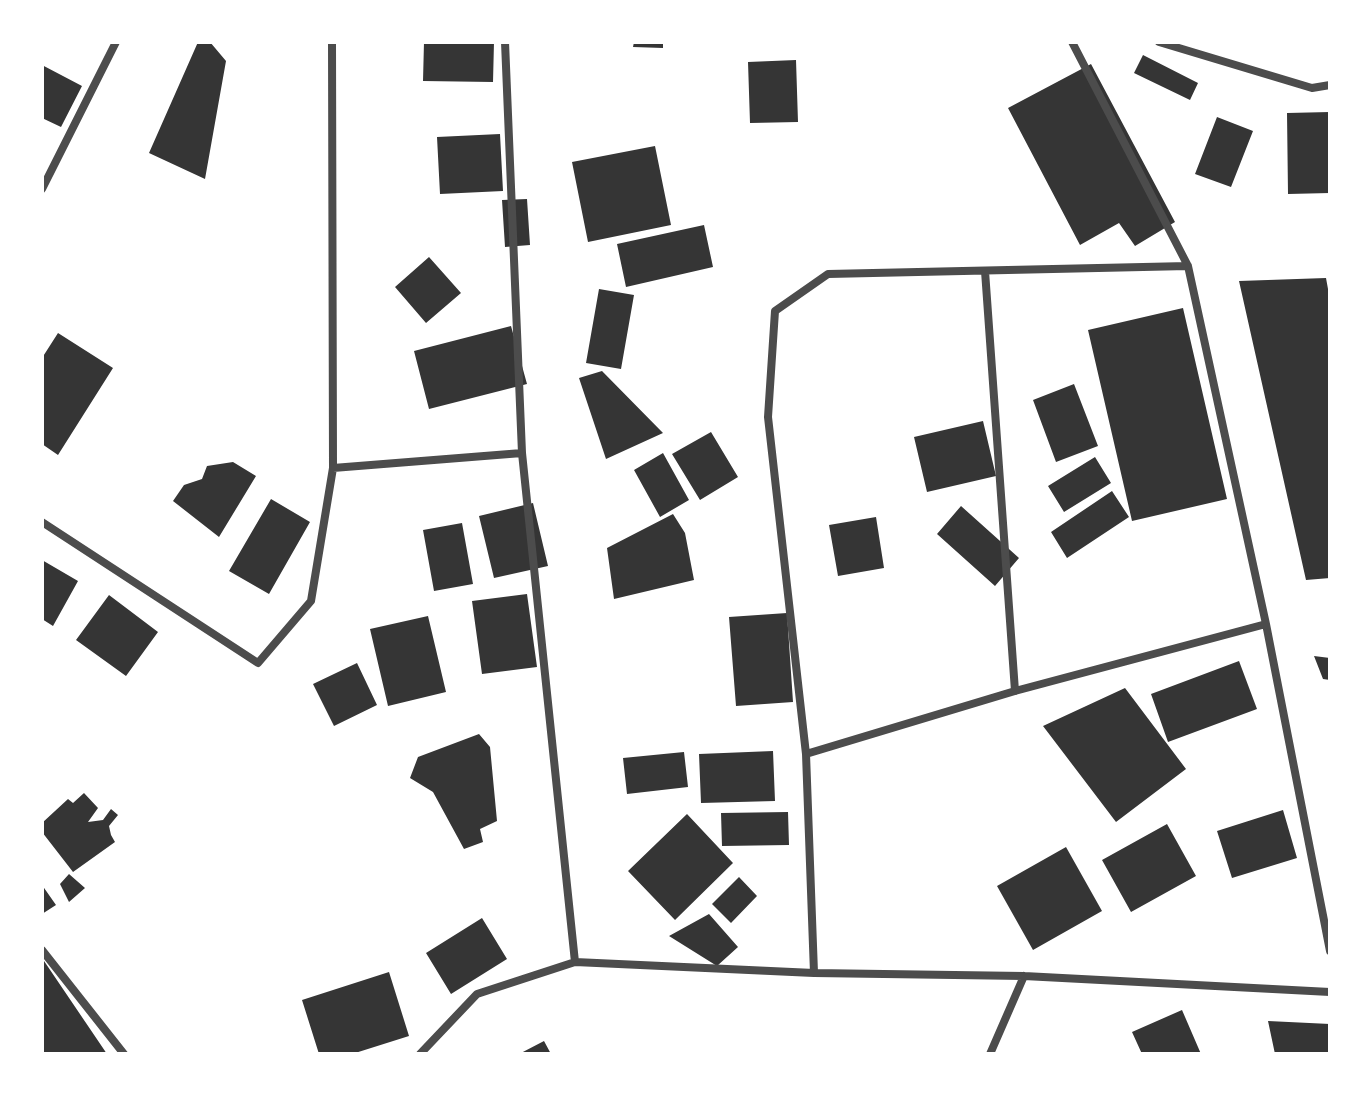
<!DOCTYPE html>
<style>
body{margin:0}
#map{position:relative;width:1372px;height:1096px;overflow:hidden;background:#fff;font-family:"Asap Condensed",sans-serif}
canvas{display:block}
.frame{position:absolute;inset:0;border:44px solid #fff;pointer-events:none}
</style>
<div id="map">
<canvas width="1372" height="1096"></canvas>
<div class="frame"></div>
</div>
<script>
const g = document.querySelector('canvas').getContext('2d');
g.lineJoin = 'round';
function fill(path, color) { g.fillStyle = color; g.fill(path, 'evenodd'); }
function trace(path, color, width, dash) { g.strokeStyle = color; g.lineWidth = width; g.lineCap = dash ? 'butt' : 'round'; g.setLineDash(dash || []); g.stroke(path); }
const building = new Path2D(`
 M198 42H210L226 61 205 179 149 153Z
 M424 42H494L493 82 423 81Z
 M634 42H663V48L633 47Z
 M1143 55 1198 83 1190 100 1134 73Z
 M796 60 798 122 750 123 748 62Z
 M1091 64 1175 222 1135 246 1119 223 1080 245 1008 108Z
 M42 65 82 86 61 127 42 118Z
 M1330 112V193L1288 194 1287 113Z
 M1217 117 1253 131 1231 187 1195 174Z
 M500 134 503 191 440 194 437 137Z
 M655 146 671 225 588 242 572 162Z
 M527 199 530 245 505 247 502 200Z
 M704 225 713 267 626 287 617 244Z
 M429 257 461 293 426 323 395 287Z
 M1326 278 1330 300V578L1306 580 1239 281Z
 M599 289 634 295 621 369 586 363Z
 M1183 308 1227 499 1132 521 1088 330Z
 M511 326 527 384 429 409 414 351Z
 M58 333 113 368 58 455 42 444V358Z
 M602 371 663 433 606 459 579 378Z
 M1074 384 1098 446 1056 462 1033 400Z
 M983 421 996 476 927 492 914 437Z
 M711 432 738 477 700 500 672 454Z
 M663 453 689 500 660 517 634 470Z
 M1095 457 1111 483 1064 512 1048 486Z
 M233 462 256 476 219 537 173 501 184 485 202 479 207 466Z
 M1112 491 1129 517 1067 558 1051 532Z
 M271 499 310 522 269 594 229 571Z
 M533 503 548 566 494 578 479 516Z
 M961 506 1019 558 995 586 937 534Z
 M673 514 685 533 694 580 614 599 607 548Z
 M876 517 884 568 838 576 829 525Z
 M462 523 473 584 434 591 423 530Z
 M42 560 78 581 53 626 42 619Z
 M527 594 537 667 482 674 472 601Z
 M109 595 158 632 126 676 76 640Z
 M787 613 793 702 736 706 729 617Z
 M428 616 446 692 388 706 370 629Z
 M1314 656 1330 658V680L1323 679Z
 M1239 661 1257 709 1168 742 1151 694Z
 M357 663 377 705 334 726 313 684Z
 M1125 688 1186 769 1116 822 1043 726Z
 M479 734 490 747 497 821 480 829 483 842 464 849 433 792 410 778 418 757Z
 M773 751 775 801 701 803 699 754Z
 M684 752 688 787 627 794 623 758Z
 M84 793 98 808 88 822 103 820 111 809 118 815 109 826 111 835 115 842 73 872 42 832V823L68 799 73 803Z
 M1283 810 1297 858 1232 878 1217 831Z
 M788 812 789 845 722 846 721 813Z
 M687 814 733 863 675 920 628 871Z
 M1167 824 1196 876 1131 912 1102 860Z
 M1066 847 1102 911 1033 950 997 886Z
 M69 874 85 888 69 902 60 884Z
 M739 877 757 896 731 923 712 904Z
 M42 885 56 905 42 914Z
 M709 914 738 947 717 966 669 936Z
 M482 918 507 959 451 994 426 953Z
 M42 958 107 1054H42Z
 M389 972 409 1036 352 1054H319L302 1000Z
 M1182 1010 1201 1054H1142L1132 1032Z
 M1268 1021 1330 1024V1054H1275Z
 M544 1041 551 1054H519Z`);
const minor = new Path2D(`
 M505 42 522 453 575 962
 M1072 42 1188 266 1266 624 1330 951
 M1159 42 1312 88 1330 85
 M42 189 116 42
 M985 271 1015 691
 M333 468 522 453
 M42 522 258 663 311 601 333 468 332 42
 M806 754 1015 691 1266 624
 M42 950 124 1054
 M814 973 806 754 768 417 775 311 828 274 1188 266
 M420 1054 477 994 575 962 814 973 1024 976 1330 992
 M990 1054 1024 976`);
fill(building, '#353535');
trace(minor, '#4c4c4c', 8);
</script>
